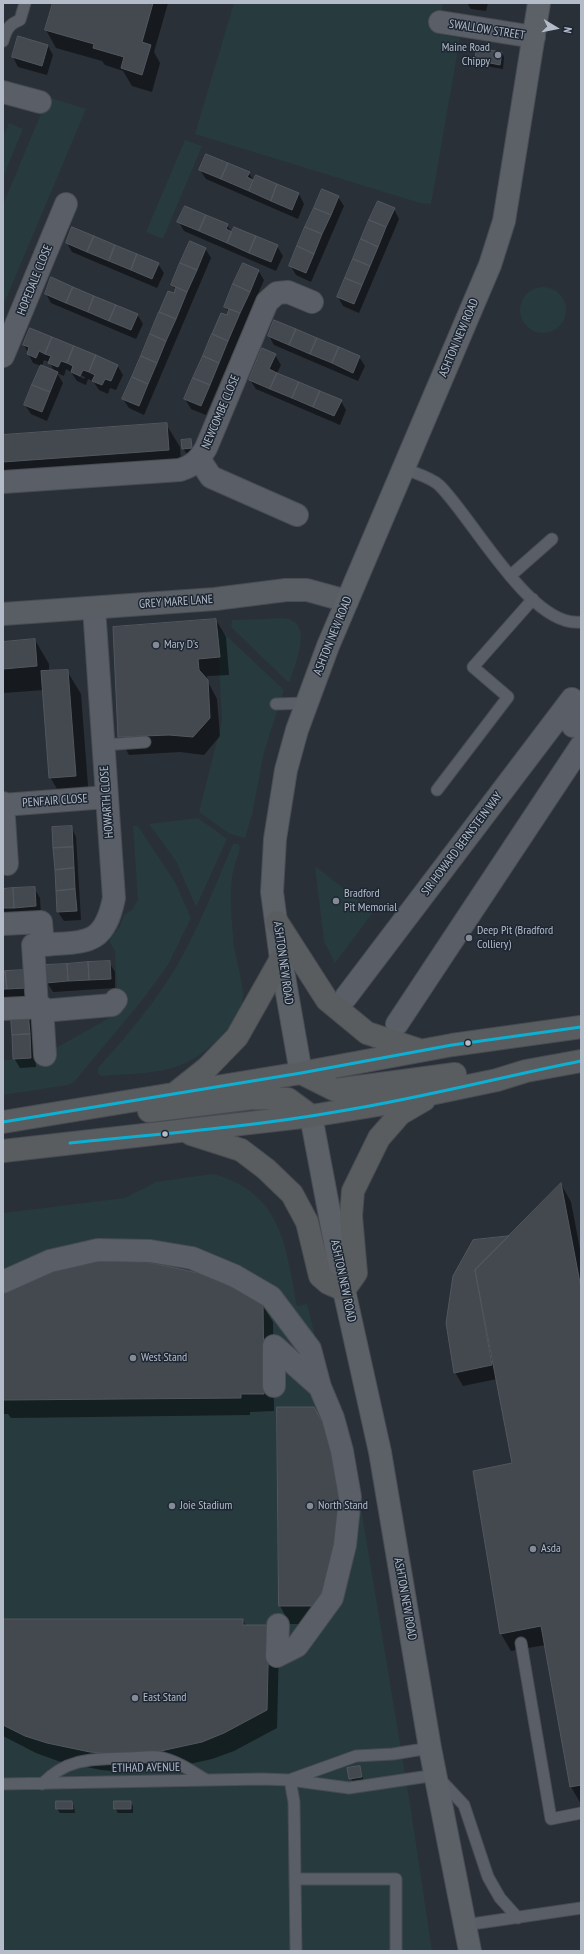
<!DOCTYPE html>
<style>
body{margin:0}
#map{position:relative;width:584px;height:1954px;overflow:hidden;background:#2a3038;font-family:"PT Sans Narrow",sans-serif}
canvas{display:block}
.frame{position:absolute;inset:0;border:4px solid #b4bcc9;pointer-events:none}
.north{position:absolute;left:536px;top:8px;width:40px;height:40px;-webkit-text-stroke:3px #1d2633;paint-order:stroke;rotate:100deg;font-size:11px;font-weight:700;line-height:16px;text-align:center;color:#b4bcc9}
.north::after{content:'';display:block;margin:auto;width:14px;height:18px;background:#b4bcc9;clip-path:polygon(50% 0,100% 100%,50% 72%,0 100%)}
</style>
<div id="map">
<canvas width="584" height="1954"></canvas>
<div class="frame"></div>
<div class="north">N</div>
</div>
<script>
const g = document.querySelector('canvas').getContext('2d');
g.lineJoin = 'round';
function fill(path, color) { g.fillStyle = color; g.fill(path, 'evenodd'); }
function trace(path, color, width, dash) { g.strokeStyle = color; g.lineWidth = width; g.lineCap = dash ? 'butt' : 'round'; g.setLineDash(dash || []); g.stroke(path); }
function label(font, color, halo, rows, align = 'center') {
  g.font = font + ' "PT Sans Narrow",sans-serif'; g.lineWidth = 3; g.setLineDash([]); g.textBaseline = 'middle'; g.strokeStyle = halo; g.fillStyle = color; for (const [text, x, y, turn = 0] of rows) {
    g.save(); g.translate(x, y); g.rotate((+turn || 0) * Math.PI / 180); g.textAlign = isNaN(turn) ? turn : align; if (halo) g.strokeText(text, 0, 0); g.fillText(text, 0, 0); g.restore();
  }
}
const green = new Path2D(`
 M234 3H443L438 34 460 38 431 204 420 203 195 134Z
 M48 97 86 109 3 306V205Z
 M9 123 23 129 3 177V137Z
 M185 140 202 146 163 239 146 232Z
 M520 310a23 23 0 1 1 46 0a23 23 0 1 1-46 0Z
 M266 619C273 619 284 617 291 620 312 629 294 666 290 681L288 682 231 627 232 620Z
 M217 627 284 690 264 752 252 815 245 838 230 834 199 812 222 721Z
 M198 818 227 839 196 907 176 861 149 824Z
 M133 826H138L175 882 191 918 168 965 140 1003 74 1082 68 1085 3 1095V1060L40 1057 118 1013 115 951 109 941 120 926 124 915 132 910 138 900Z
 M233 844H238L240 847C239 854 236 860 234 867 228 892 232 921 234 946 236 960 244 985 243 997 242 1012 232 1024 223 1034 185 1076 153 1072 101 1076L98 1073V1068C126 1037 153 1005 175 969 198 930 215 886 233 844Z
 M315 866 361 902 352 912 374 911 335 963 324 941Z
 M213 1174C282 1192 286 1247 297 1306L307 1304 315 1336 353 1459 410 1804 432 1951H3V1213L125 1198 156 1182Z`);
const shadow = new Path2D(`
 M54 3H168L154 52 160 63 152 92 132 86 123 71 105 65 102 61 56 48 46 30Z
 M467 3H488L486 11 471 9Z
 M19 37 48 46 53 55 47 75 18 67 13 57Z
 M502 53 504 57 503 69 479 65 476 60Z
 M200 170 249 173 254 181 256 176 299 194 304 204 298 219 206 179Z
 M338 197 344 206 311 282 296 275 290 265Z
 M394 209 399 219 359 313 343 306 338 297Z
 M179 222 227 225 232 233 277 246 283 256 276 271 184 231Z
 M67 243 158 264 164 273 157 288 72 252Z
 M205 248 211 258 144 415 129 408 123 399 176 291 172 284Z
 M258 270 264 280 206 415 191 409 185 399 227 316 229 313 225 306Z
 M46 294 137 314 143 324 136 339 51 303Z
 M269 336 359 357 365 366 358 381 274 345Z
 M24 345 117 365 123 375 116 390 110 388 108 394 99 390 93 381 88 379 86 385 77 381 71 372 66 369 64 376 57 373 63 383 47 421 31 414 25 405 41 366 33 363ZM44 360 49 362 55 372 42 366ZM78 374 85 377 84 379 78 376Z
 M275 355 281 365 277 373 341 401 346 410 340 425 256 389 250 380Z
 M166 424 180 447 182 473 3 486V436Z
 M190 440 194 452 186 453 183 448Z
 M216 620 226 637 229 675 207 676 208 682 217 699 220 736 204 755 180 752 129 755 119 737 114 627Z
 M35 640 49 664V672L67 671 81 694 89 799 64 801 50 777 44 690 3 693V643Z
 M71 827 76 837 81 920 64 921 58 912Z
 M34 888 40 898 41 915 3 918V890Z
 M109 962 115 972V988L53 992 47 982Z
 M26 971 32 997 3 999V972Z
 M28 1011 33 1020 36 1067 20 1068 14 1058Z
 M561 1184 571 1202 581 1254V1804L571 1787 545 1645 511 1651 501 1634 513 1463 497 1379 463 1386 455 1372 454 1276 509 1237Z
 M130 1261 175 1268 262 1304 273 1322 274 1411 250 1412V1415L11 1418 8 1414H3V1292Z
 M278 1408 337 1601 326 1624H290L280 1606Z
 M3 1620H243L246 1626 279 1644 277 1728 234 1751 212 1759 167 1769 124 1772 101 1770 58 1761 36 1753 3 1736Z
 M360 1767 364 1782 353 1783 348 1769Z
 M72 1802 74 1806 75 1813H60L57 1809Z
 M130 1802 133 1806V1813H118L115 1808Z`);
const building = new Path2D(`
 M53 3H153L142 42 151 45 142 75 121 68 124 57 93 48 94 44 45 30Z
 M18 36 48 45 42 66 12 57Z
 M477 48 502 52 500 65 475 60Z
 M206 154 228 163 221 179 199 170Z
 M228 163 250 172 247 177 253 180 249 191 221 179Z
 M256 175 277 184 271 201 249 191Z
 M277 184 299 193 292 210 271 201Z
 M322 189 339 196 331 215 314 208Z
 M378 201 395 208 386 227 369 220Z
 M185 206 206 215 199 231 177 222Z
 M314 208 331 215 322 234 305 227Z
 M206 215 228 224 226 229 232 232 227 243 199 231Z
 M369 220 386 227 378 247 361 239Z
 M72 227 94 236 87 252 66 243Z
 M234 227 256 236 249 253 227 243Z
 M305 227 322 234 314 254 297 246Z
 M94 236 115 245 109 261 87 252Z
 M256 236 278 245 271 262 249 253Z
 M361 239 378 247 370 266 353 259Z
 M190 241 206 248 197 270 180 263Z
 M115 245 137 254 131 270 109 261Z
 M297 246 314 254 306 273 289 266Z
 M137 254 159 263 152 279 131 270Z
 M353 259 370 266 362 285 345 278Z
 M180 263 197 270 187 292 171 285Z
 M243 263 259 270 250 292 233 284Z
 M51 277 73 287 66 303 45 294Z
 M345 278 362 285 354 304 337 297Z
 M233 284 250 292 240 313 224 307Z
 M73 287 94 296 88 312 66 303Z
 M176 287 187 292 176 319 159 312 168 291 174 293Z
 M94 296 116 305 109 321 88 312Z
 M116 305 138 314 131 330 109 321Z
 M229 309 240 313 228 341 212 334 221 313 227 315Z
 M159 312 176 319 166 341 150 334Z
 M274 320 296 329 289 345 268 336Z
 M30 328 52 337 45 354 39 351 36 358 27 354 29 347 23 345Z
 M296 329 317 338 310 354 289 345Z
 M150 334 166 341 157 363 141 356Z
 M212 334 228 341 219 363 203 356Z
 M52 337 74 346 67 363 61 361 58 367 48 363 51 356 45 354Z
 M317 338 339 347 332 363 310 354Z
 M74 346 96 355 89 372 83 370 80 376 71 372 73 366 67 363Z
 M339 347 360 356 353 373 332 363Z
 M262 348 276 354 269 369 277 373 270 389 249 380Z
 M96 355 118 365 111 381 105 379 102 385 92 381 95 375 89 372Z
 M141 356 157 363 148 384 132 377Z
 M203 356 219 363 210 385 193 378Z
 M41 365 58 372 50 392 32 385Z
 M277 373 299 382 292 398 270 389Z
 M132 377 148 384 139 406 122 399Z
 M193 378 210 385 201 406 184 399Z
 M299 382 320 391 313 407 292 398Z
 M32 385 50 392 42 412 24 405Z
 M320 391 342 400 334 416 313 407Z
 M167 423 169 450 3 462V435Z
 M191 439 192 448 182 449 181 440Z
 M216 619 220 657 198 659 199 670 208 680 210 718 193 737 169 735 118 737 113 627Z
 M35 639 37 666 3 669V642Z
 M68 670 76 776 49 778 41 671Z
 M72 826 73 847 53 848 52 827Z
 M73 847 74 868 55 870 53 848Z
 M74 868 75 889 56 891 55 870Z
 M35 887 36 906 14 908 13 888Z
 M13 888 14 908H3V889Z
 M75 889 77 911 57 912 56 891Z
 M110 961 111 979 89 980 88 962Z
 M88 962 89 980 68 981 67 964Z
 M67 964 68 981 46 983 45 965Z
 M26 970 27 988 7 989 5 971Z
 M3 971H5L7 989H3Z
 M28 1010 30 1034 12 1035 10 1011Z
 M30 1034 31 1058 13 1059 12 1035Z
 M561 1183 581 1288V1785L570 1787 541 1626 500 1634 473 1471 512 1463 475 1270Z
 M509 1236 475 1270 492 1365 454 1373 446 1323 453 1276 473 1240Z
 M108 1260 152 1263 198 1273 244 1292 263 1303 264 1394H241V1398L3 1400V1290L64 1266Z
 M277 1407H314L326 1429 342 1495 334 1561 316 1606H279Z
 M3 1619H243V1625H269L267 1710 224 1733 202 1742 156 1752 113 1754 90 1752 47 1743 25 1736 3 1725Z
 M360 1766 362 1777 349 1779 347 1768Z
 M56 1801H72L73 1809H56Z
 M114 1801H131V1809H114Z`);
const lane = new Path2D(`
 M3 41C6 30 9 24 20 20L25 3
 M403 468C414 473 430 477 439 485 472 517 531 629 581 622
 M510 576 552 539
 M276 704 307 703
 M103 745 145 742
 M437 790 508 697 473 667 533 599
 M521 1643 551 1819 581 1813
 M292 1779 356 1756 393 1754 430 1748
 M290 1780 294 1802 296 1951
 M3 1784 262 1779 290 1780 349 1788 436 1775 464 1805 488 1877 500 1898 518 1918
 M42 1784C67 1758 92 1759 126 1758 136 1758 147 1756 157 1757 174 1759 192 1771 206 1780
 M295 1879H396V1951
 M465 1925 581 1908`);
const street = new Path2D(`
 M440 22 534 37
 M3 92 40 102
 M3 356 66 204
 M199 459 211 477 297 515
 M3 482 180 470C193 466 199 460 206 448L267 302 277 293 288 292 312 302
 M573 726 581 715
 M3 803 7 864
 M3 805 107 797
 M3 924 41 922 43 945H33L37 1006
 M43 945C86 941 104 947 114 898L94 608
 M346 997 572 699 581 706
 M3 1009 42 1007 45 1055
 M42 1011 112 1005 116 1000
 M397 1024 581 746
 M3 1282 50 1261 98 1250 150 1251 192 1258 235 1276 271 1297 310 1349 320 1387 333 1418 342 1451 350 1497 345 1545 332 1598 297 1646 277 1656 278 1625
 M274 1386V1346L320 1387`);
const secondary = new Path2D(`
 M3 614 215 599 286 590H307L347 601`);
const primary = new Path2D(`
 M301 1073 281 959 272 892 275 839 286 770 297 730 328 646 490 265 504 221 539 3
 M311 1116 344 1290 380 1452 430 1748 470 1951`);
const highway = new Path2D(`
 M277 922 327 1000 367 1033 419 1050
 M301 1073 335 1090 455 1074
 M178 1091 207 1068 237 1037 281 959
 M149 1111 253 1098 288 1099 311 1116
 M3 1122 301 1073 452 1045 581 1027
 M191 1134 241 1150 266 1169 292 1194 307 1222 320 1276 328 1283 344 1290 356 1273 351 1216 353 1191 379 1138 400 1114 424 1100
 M3 1151 311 1116 378 1105 497 1080 526 1071 581 1061`);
const bus1 = new Path2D(`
 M3 1122 301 1073 452 1045 581 1027
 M70 1143C160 1134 251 1127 341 1111 422 1098 501 1077 581 1061`);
const markers = [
 [498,55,4,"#848b96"],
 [156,645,4,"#848b96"],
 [336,901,4,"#848b96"],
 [469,938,4,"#848b96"],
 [468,1043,3.5,"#b4bcc9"],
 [165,1134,3.5,"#b4bcc9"],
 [133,1358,4,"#848b96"],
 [172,1506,4,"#848b96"],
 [310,1506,4,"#848b96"],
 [533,1549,4,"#848b96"],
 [135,1698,4,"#848b96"]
];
const streetNames = [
 ["SWALLOW STREET",487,30,9],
 ["HOPEDALE CLOSE",35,280,-68],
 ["ASHTON NEW ROAD",459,338,-67],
 ["NEWCOMBE CLOSE",221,412,-67],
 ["GREY MARE LANE",176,602,-4],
 ["ASHTON NEW ROAD",333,636,-68],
 ["PENFAIR CLOSE",55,801,-4],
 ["HOWARTH CLOSE",107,802,-94],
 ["SIR HOWARD BERNSTEIN WAY",462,844,-53],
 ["ASHTON NEW ROAD",283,963,82],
 ["ASHTON NEW ROAD",343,1281,78],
 ["ASHTON NEW ROAD",405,1599,80],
 ["ETIHAD AVENUE",146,1768,-1]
];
const poiNames = [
 ["Maine Road",490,48,"right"],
 ["Chippy",490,62,"right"],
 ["Mary D's",164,645],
 ["Bradford",344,894],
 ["Pit Memorial",344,908],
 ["Deep Pit (Bradford",477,931],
 ["Colliery)",477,945],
 ["West Stand",141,1358],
 ["Joie Stadium",180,1506],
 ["North Stand",318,1506],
 ["Asda",541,1549],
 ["East Stand",143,1698]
];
fill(green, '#273a3e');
fill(shadow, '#0007');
fill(building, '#444950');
trace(building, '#52575f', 1);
trace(lane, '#484c53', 13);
trace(street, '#484c53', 24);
trace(secondary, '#484c53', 24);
trace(primary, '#484c55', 24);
trace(highway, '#474c53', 24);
trace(lane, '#5a5e66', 11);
trace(street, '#5a5e66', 22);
trace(secondary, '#595d64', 22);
trace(primary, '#5c6168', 22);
trace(highway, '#5a5d60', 22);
trace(bus1, '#0dafd3', 3);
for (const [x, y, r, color] of markers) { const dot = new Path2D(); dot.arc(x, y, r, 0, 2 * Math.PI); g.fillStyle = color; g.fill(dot); trace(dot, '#1d2633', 1.5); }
label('12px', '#b4bcc9', '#1d2633', streetNames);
label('12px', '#b4bcc9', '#1d2633', poiNames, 'left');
</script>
